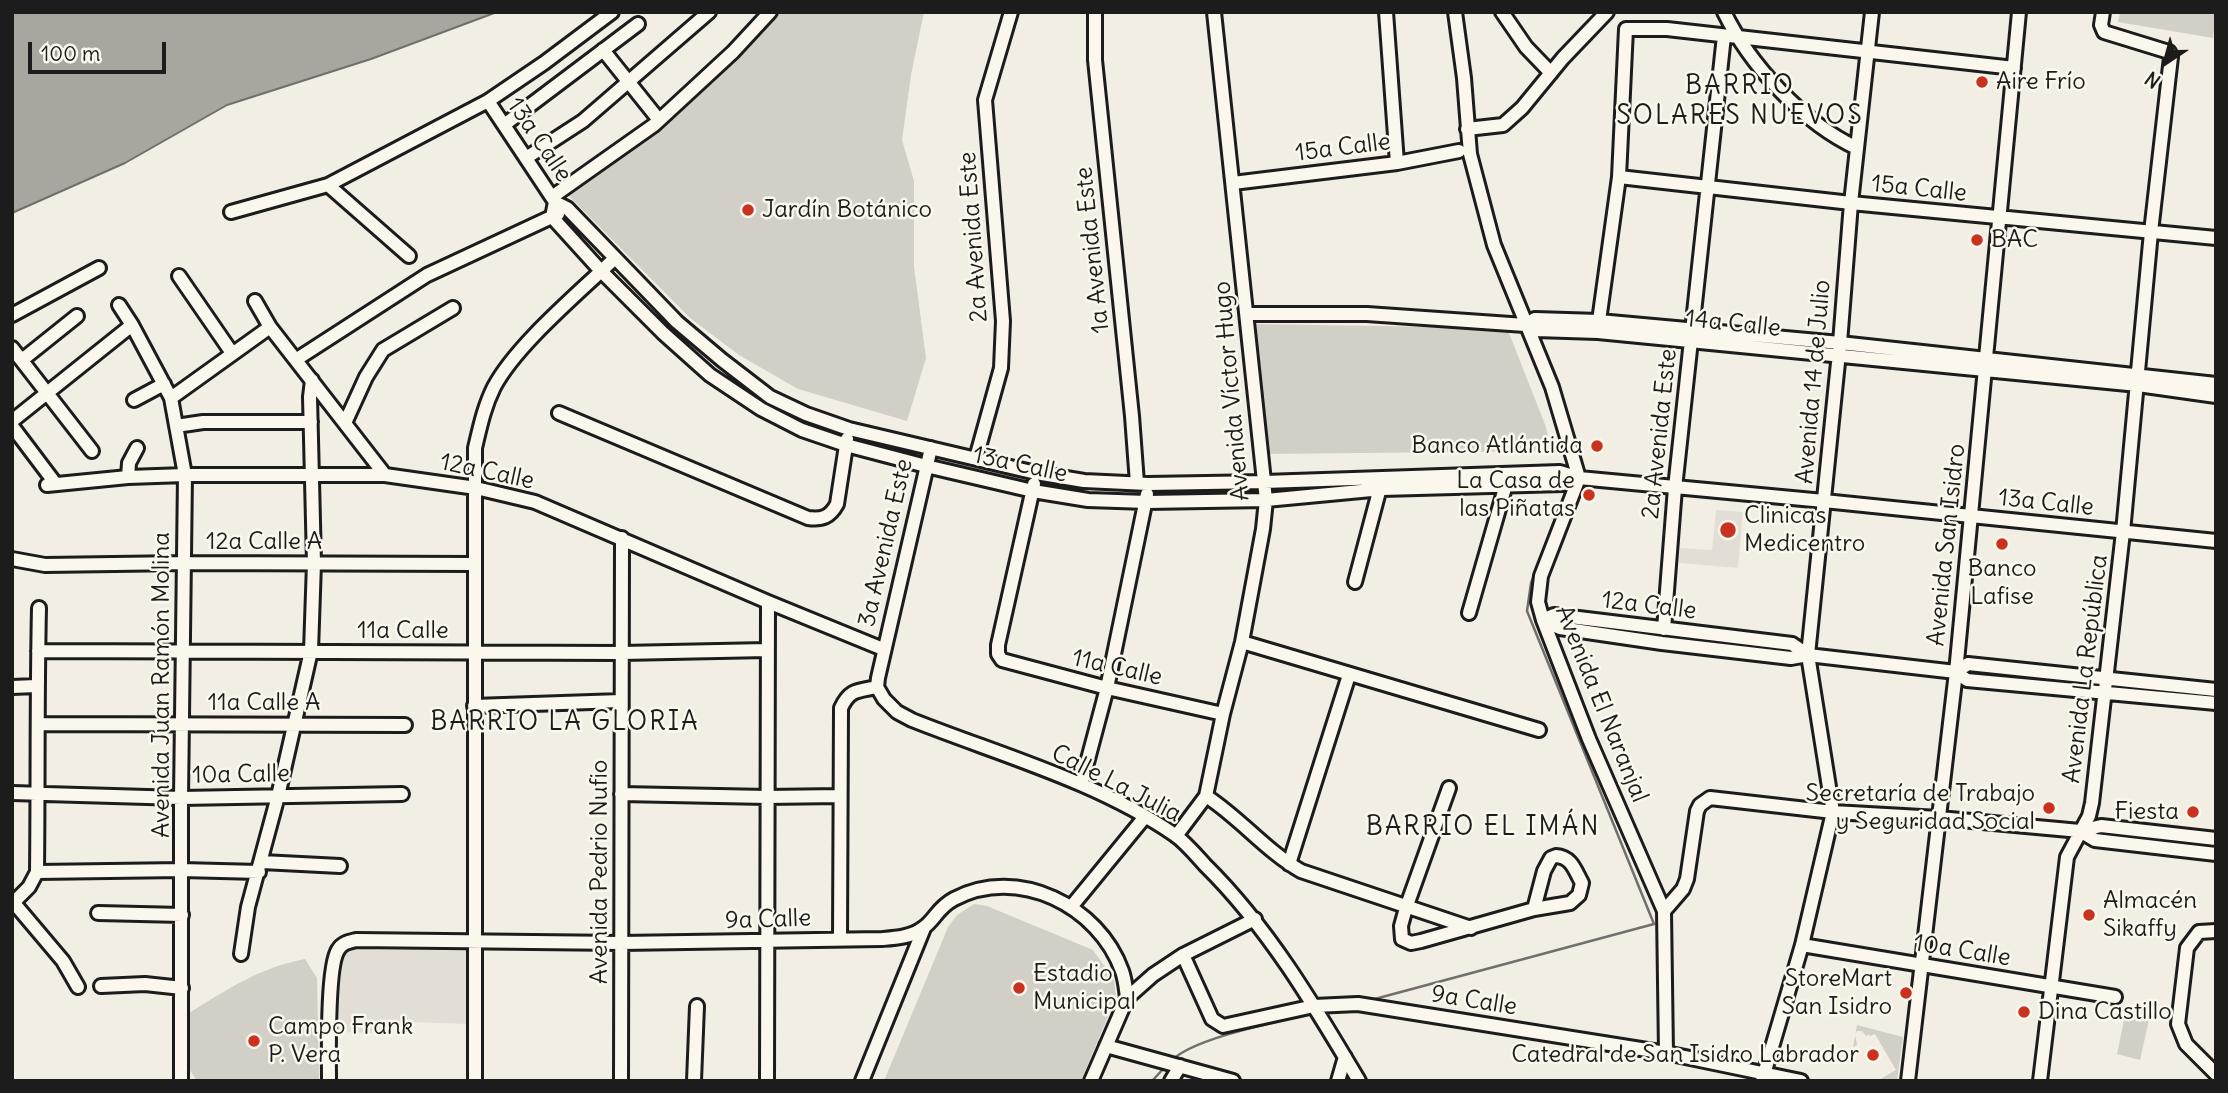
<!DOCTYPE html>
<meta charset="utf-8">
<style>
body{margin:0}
#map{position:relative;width:2228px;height:1093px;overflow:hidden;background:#f2eee4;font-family:Delius,sans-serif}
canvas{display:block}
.frame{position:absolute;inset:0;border:14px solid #1c1c1c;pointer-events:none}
.north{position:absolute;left:2130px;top:28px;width:70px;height:70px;-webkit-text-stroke:5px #fbf7ec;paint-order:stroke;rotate:216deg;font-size:19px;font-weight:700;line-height:28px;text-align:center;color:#1c1c1c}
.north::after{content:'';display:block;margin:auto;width:24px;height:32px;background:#1c1c1c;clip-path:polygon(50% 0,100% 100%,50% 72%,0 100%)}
.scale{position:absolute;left:28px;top:42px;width:138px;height:32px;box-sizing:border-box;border:4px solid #1c1c1c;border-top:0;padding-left:9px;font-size:21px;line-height:24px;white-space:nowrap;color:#1c1c1c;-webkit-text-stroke:5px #fbf7ec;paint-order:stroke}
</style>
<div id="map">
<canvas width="2228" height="1093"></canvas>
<div class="frame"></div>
<div class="north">N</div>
<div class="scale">100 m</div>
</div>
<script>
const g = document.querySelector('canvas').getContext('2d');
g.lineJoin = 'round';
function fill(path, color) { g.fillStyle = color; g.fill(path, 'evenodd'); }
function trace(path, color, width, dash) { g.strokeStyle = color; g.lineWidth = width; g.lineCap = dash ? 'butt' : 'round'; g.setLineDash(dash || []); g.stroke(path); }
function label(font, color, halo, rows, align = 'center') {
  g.font = font + ' Delius,sans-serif'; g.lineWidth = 5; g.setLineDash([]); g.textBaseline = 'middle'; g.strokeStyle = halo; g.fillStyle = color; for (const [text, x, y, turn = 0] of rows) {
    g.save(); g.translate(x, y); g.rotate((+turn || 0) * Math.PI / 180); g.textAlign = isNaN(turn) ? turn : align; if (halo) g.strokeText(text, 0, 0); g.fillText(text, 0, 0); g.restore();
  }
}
const built = new Path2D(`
 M1716 510 1743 512 1738 568 1679 563 1680 548 1712 550Z
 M468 944 467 1024 381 1021 379 1033 336 1032V966L342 949 348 946Z`);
const green = new Path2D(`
 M764 12H924L911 75 902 140 914 181V267L926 358 907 421 798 389 739 355 690 318 564 191 721 57Z
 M2120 12H2216L2213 38 2118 22Z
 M1252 324 1507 328 1546 427 1551 451 1267 454Z
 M974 904 987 906 1093 950 1114 980 1116 997 1081 1081H884L948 927 957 915Z
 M305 959 317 978 319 1081H197L189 1069V1013C226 990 261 967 305 959Z
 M2127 1006 2151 1011 2140 1060 2117 1054Z
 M1857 1025 1903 1037 1897 1081H1877L1896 1070 1875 1034 1870 1036 1869 1034 1866 1036 1862 1031H1857L1855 1035 1857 1045 1853 1047Z`);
const water = new Path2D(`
 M12 12H497L371 59 227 105 125 163 12 213Z`);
const stream = new Path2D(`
 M1371 1000 1654 924 1527 611 1531 583 1562 503
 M1172 1060C1197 1037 1275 1023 1310 1014
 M1152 1081 1165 1067`);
const minor = new Path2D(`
 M1095 12V60L1132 416 1137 483
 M1386 12 1397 163
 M1455 12 1464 78 1470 154 1494 245 1552 387 1579 478 1541 576 1538 602 1543 620 1589 739 1664 911 1666 1053
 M1502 12 1526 47 1551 73
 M1724 12C1750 65 1803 123 1857 148
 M1626 29H1667L2014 68
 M603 50 659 120
 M488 101 555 202 567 208 677 322 722 360 770 397 806 414 849 429 1036 473 1084 481 1148 484 1264 482 1560 472 1579 478 1824 501 2216 541
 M504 125 638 24
 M1467 129 1503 125 1522 108 1563 58 1607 12
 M526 158 583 121 709 12
 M1619 177 1851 203 2216 238
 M1233 183 1397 163 1459 151
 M328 185 409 256
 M552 197 654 125 733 52 770 12
 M555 202 552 217 601 271 663 333 710 375 761 409 802 430 846 445 926 466 1033 491 1088 500 1147 502 1266 500 1382 489 1563 484 1579 478
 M231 212 328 185 488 101 544 63 612 12
 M179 276 232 353
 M255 301 270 327 385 475
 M119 305 132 325 171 398 185 475 181 798V1081
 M1247 314H1367L1525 325 1536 330 1598 332 2138 385 2216 396
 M12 315 99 268
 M1525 325 1535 319 1599 321 1840 343 2216 384
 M1598 328 1619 177 1626 29
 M12 348 92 451
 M297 359 427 275 558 214
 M22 360 77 316
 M171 398 270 327
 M134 400 164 384
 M559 413 808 518C822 520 830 517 837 504L847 439
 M12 421 132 325
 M345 423 366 377 383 350 453 308
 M12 426 55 483
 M176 426 203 422H311
 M931 448 878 678 877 687 884 699 897 712 912 720C1000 755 1096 781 1175 835 1186 843 1196 855 1205 865 1268 927 1314 1005 1359 1081
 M976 458 1001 368 1003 321 985 100 1011 12
 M128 477 129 463 137 448
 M1034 484 998 645V654L1002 660 1107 688 1223 714
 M47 485 128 477 185 475H385L476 488 535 502 768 602 883 649
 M12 559 45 565 183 563 475 564
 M1355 582 1381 484
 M1469 613 1507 481
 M1543 620 1560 628 1662 643 1791 658 1808 655 1956 672 1967 680 2216 703
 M1543 620 1554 615 1792 644 1808 655
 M1664 629 1675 488 1724 36
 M1242 642 1539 730
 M38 651 622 653 767 650
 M1956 672 1968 664 2216 690
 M12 687 36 686
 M474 706 621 701
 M39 724 405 725
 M1083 778 1107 688 1147 494
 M1449 788 1406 908 1401 926 1402 939 1411 943 1421 941 1534 909 1570 903 1579 895 1582 883C1575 871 1572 857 1556 856L1551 858 1544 871 1534 909
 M12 793 181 798 402 794
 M621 794 767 797 839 796
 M1206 796C1240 818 1266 851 1301 871L1471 928
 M2080 831 2095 840 2216 854
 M1176 836 1206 796 1223 714 1242 642 1263 529 1266 500 1214 12
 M262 862 340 866
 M1289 864 1349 675
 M37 872 182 870 259 872
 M14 903 63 961 78 987
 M12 904 29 887 37 872C38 784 37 696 39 608
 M1071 907 1144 818
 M1664 911 1683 889 1687 879 1697 811 1700 805 1710 798 1833 812 1939 818 2080 831 2101 826 2216 839
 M98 913 182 915
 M2216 931 2199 932 2187 948 2178 1024 2186 1044 2216 1074
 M840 938 841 708C850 689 858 691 877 687
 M1802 945 2115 997
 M241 954 248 907 278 796 311 651 314 563 310 397 312 380
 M1183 955 1212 1019 1223 1026 1314 1006 1358 1004 1666 1053 1801 1081
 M101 986 145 984 182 988
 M1106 1046 1233 1081
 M329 1081C329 1056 327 967 338 950 342 943 348 942 356 940L621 943 882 939C895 938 912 937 923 928 935 920 937 908 954 899 1018 865 1099 906 1122 971 1125 979 1126 989 1127 998
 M475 1081V448C480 427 484 407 494 387 517 344 579 293 615 258
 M621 1081 622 538
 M694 1081 697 1006
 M767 1081 768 602
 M862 1081 924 928
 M1091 1081 1127 998 1153 975 1183 955 1255 919
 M1171 1081 1180 1066
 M1338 1081 1345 1057
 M1762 1081 1802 945 1833 812 1808 655 1840 343 1851 203 1872 12
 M1908 1081 1956 672 2019 12
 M2040 1081 2067 857 2089 816 2092 803 2123 532 2151 232 2171 57 2169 52 2104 32 2101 25 2103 12`);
const markers = [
 [1982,82,7,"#c8321e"],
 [748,210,7,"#c8321e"],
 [1977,240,7,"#c8321e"],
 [1597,446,7,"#c8321e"],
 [1589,495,7,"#c8321e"],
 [1728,530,9,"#c8321e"],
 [2002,544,7,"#c8321e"],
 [2049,808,7,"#c8321e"],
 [2193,812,7,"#c8321e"],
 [2089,915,7,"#c8321e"],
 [1019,988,7,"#c8321e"],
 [1906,993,7,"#c8321e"],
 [2024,1012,7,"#c8321e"],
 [254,1041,7,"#c8321e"],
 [1873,1055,7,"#c8321e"]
];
const poiNames = [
 ["Aire Frío",1996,82],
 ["Jardín Botánico",762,210],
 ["BAC",1991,240],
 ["Banco Atlántida",1583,446,"right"],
 ["La Casa de",1575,481,"right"],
 ["las Piñatas",1575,509,"right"],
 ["Clinicas",1744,516],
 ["Medicentro",1744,544],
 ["Banco",2002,569,"center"],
 ["Lafise",2002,597,"center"],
 ["Secretaría de Trabajo",2035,794,"right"],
 ["y Seguridad Social",2035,822,"right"],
 ["Fiesta",2179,812,"right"],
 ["Almacén",2103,901],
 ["Sikaffy",2103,929],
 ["Estadio",1033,974],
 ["Municipal",1033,1002],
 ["StoreMart",1892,979,"right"],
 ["San Isidro",1892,1007,"right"],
 ["Dina Castillo",2038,1012],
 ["Campo Frank",268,1027],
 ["P. Vera",268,1055],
 ["Catedral de San Isidro Labrador",1859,1055,"right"]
];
const streetNames = [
 ["13a Calle",539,140,56],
 ["15a Calle",1343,148,-7],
 ["15a Calle",1919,189,6],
 ["2a Avenida Este",974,237,-94],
 ["1a Avenida Este",1093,250,-96],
 ["14a Calle",1733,324,6],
 ["Avenida 14 de Julio",1814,382,-85],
 ["Avenida Víctor Hugo",1232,391,-95],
 ["2a Avenida Este",1660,434,-84],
 ["13a Calle",1020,465,12],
 ["12a Calle",487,472,12],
 ["13a Calle",2046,503,6],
 ["12a Calle A",264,542],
 ["3a Avenida Este",886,543,-77],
 ["Avenida San Isidro",1947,545,-84],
 ["12a Calle",1649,606,7],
 ["11a Calle",403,631],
 ["11a Calle",1117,668,13],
 ["Avenida La República",2086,669,-83],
 ["Avenida Juan Ramón Molina",162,685,-90],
 ["11a Calle A",264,703],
 ["Avenida El Naranjal",1601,704,68],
 ["10a Calle",241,775,-1],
 ["Calle La Julia",1116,784,27],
 ["Avenida Pedrio Nufio",600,872,-90],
 ["9a Calle",768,920,-2],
 ["10a Calle",1962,951,9],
 ["9a Calle",1474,1001,9]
];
const neighbourhoodNames = [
 ["BARRIO",1740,87],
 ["SOLARES NUEVOS",1740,117],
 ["BARRIO LA GLORIA",565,723],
 ["BARRIO EL IMÁN",1483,828]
];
fill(built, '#e2ded5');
fill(green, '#d2cfc6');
fill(water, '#a9a6a0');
trace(water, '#716f6b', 2);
trace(stream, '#716f6b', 2.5);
trace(minor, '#1c1c1c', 18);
trace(minor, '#fbf7ec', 12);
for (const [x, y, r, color] of markers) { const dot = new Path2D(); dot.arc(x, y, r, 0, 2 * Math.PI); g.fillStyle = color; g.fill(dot); trace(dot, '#fbf7ec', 2.5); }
label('24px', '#1c1c1c', '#fbf7ec', poiNames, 'left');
label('24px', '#1c1c1c', '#fbf7ec', streetNames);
g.letterSpacing = '2px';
label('26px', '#1c1c1c', '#fbf7ec', neighbourhoodNames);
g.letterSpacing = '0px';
</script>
